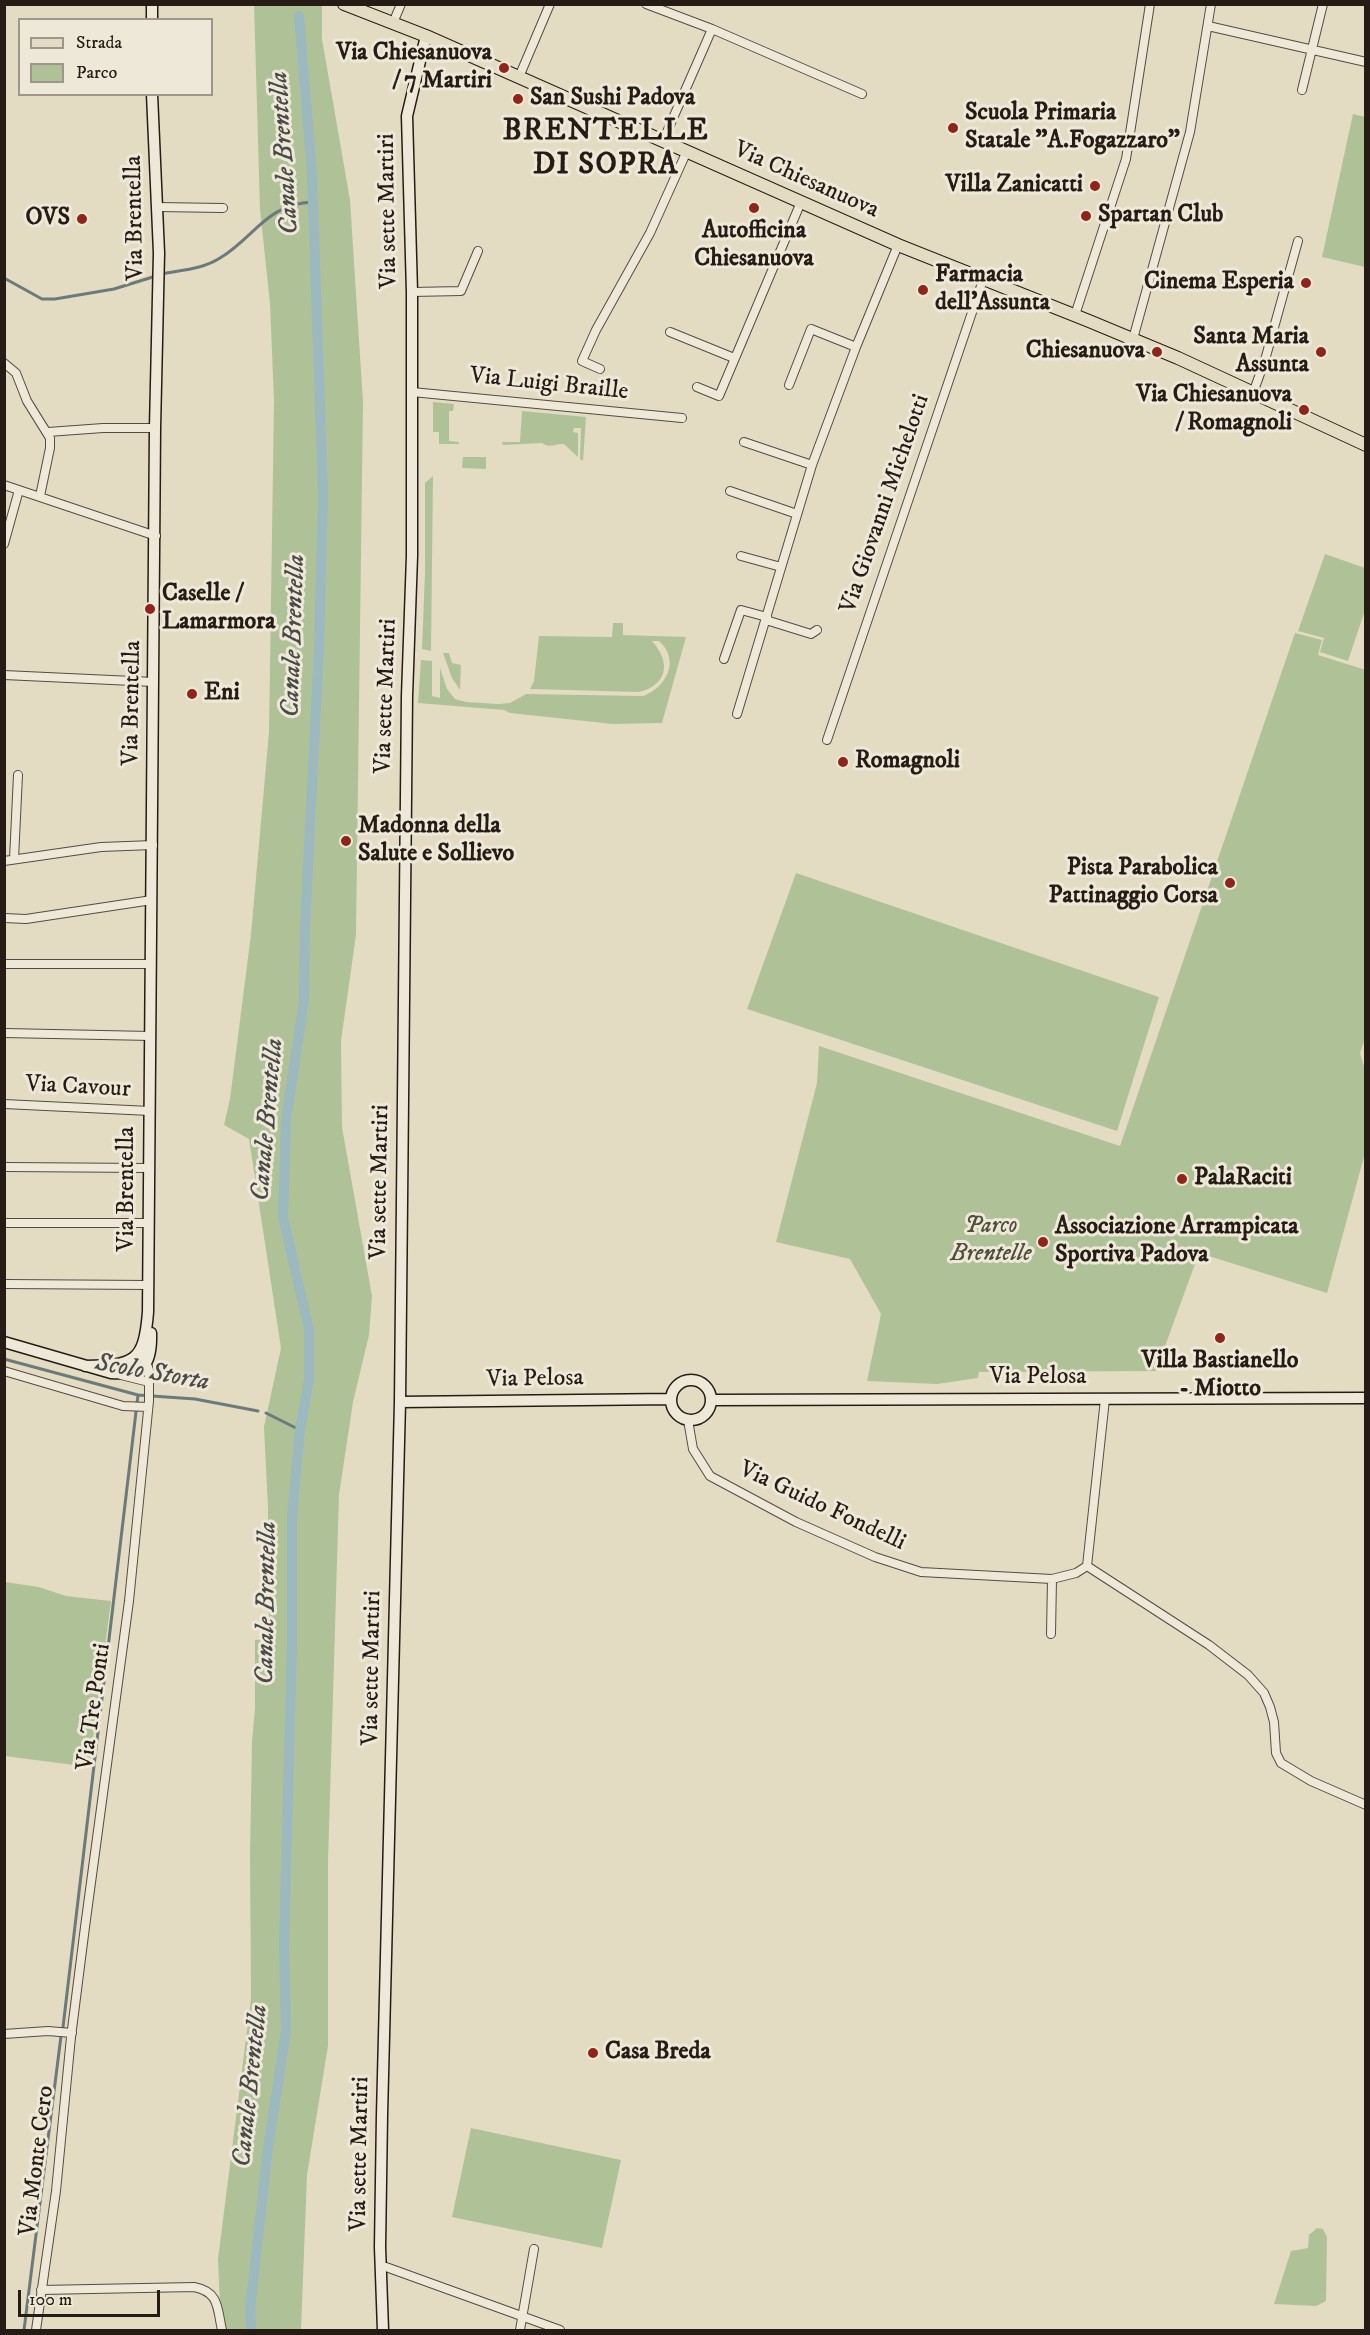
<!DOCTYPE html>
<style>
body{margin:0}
#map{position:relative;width:1370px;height:2335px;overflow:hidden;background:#e4dcc2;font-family:"IM FELL DW Pica",serif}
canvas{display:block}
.frame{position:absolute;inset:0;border:6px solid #271b16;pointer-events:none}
.legend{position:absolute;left:18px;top:18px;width:195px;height:78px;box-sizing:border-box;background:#ede8d7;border:2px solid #9e968a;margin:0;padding:8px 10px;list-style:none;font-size:18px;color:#271b16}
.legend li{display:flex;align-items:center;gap:12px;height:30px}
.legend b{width:30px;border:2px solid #9e968a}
.scale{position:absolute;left:18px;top:2290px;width:142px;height:27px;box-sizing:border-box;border:3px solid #271b16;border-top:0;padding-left:8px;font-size:18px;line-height:21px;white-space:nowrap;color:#271b16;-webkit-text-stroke:4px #ede8d7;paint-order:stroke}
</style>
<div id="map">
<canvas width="1370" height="2335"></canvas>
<div class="frame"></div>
<ul class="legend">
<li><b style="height:8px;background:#e4dcc2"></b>Strada</li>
<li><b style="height:16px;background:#afc297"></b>Parco</li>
</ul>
<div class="scale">100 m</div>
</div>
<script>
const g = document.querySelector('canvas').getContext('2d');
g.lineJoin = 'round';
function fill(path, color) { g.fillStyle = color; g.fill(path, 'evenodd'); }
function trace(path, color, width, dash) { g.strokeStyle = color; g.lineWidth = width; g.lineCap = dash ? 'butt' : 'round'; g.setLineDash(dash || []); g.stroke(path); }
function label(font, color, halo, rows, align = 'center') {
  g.font = font + ' "IM FELL DW Pica",serif'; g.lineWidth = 6; g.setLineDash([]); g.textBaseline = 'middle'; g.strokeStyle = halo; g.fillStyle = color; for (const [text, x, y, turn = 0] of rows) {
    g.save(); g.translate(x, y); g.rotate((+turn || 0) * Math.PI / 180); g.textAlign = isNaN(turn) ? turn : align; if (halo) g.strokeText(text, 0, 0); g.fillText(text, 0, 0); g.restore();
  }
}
const green = new Path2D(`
 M254 4H322V39L350 200 363 402 356 935 341 1041 342 1127 372 1296 369 1335 353 1402 339 1495 328 1862V2046L307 2175 301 2330H221L218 2259 251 1999 250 1855 252 1741 255 1708V1640L269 1639 268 1508 264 1427 281 1348 249 1139 224 1125 230 1099 251 934 269 732 274 401 270 304 260 209Z
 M1353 114 1365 117V267L1322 257Z
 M433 402 454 404 453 411H449V441L459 442V444H439V432H433Z
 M522 411 586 417 583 461 580 459 581 428H574L573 432 578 433V457L564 444C556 443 549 449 542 443L503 445 502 442H520Z
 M463 457H486V469L462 468Z
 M433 476 431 651 422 649 425 573V483Z
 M1325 554 1365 568V610L1348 661 1320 652 1324 638 1298 631Z
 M613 623H623V635L686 637 662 723 613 724 510 713 504 710 418 703 421 660 432 661V696L440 698V668L447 689 455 699 466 702 498 704 510 703 526 694 643 696C666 688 681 660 659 641H652C671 662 668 685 639 692L530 689 534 681 539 636 612 637Z
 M1295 633 1322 640 1318 655 1366 670V1036L1360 1053 1365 1070V1153L1327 1293 1199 1253 1156 1371 979 1372 978 1378 937 1384 867 1381 881 1314 850 1259 776 1242 817 1083 819 1046 1120 1146Z
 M443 653H449L452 663 461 665 460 690 452 678Z
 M796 873 1159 997 1117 1131 747 1009Z
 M5 1582 39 1587 66 1596 111 1601 89 1767 5 1756Z
 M471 2128 621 2160 602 2248 452 2217Z
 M1317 2228 1323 2229 1327 2237 1326 2301 1316 2306 1274 2304 1291 2251 1308 2248 1309 2235Z`);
const stream = new Path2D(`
 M162 274C182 270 203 269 220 258 255 237 266 204 313 202
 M4 278 42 299H55L114 289 156 276
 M4 1359 138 1395 195 1399 258 1411
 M266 1413 300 1430
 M63 2027 138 1395
 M24 2330 61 2036`);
const canal = new Path2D(`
 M251 2330 250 2309 267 2155 286 2030 284 1944 292 1643V1516L300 1430 309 1379V1330L283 1217 286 1120 304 1000 305 925 319 647 323 494 312 174 299 16`);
const street = new Path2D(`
 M646 4 712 29 663 141
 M393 23 401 4
 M1208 26 1366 62
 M712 29 862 94
 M519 77 550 4
 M1302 90 1323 4
 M157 207 223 208
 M412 292 461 291 478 251
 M1075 315 1126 159 1150 4
 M670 332 734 358
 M1133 339 1190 132 1211 4
 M4 363 16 373 27 401 50 438V448L40 496
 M600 369 582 361 596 330 650 233 687 151
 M789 385 811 329 856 347
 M697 387 719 396 801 202
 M412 392 682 418
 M1253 393 1265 360 1298 241
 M48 432 103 428H155
 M744 442 812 465
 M4 485 156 536
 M730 491 797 514
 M4 544 19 490
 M741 556 781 567
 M766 620 811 634 817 630
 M724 659 741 610 767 617
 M4 675 154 682
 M737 714 812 465 856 347 898 245
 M827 740 983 280
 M14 859 18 775
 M4 861 101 847 153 845
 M4 918 26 919 152 900
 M4 964H151
 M4 1033 151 1036
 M4 1104 150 1111
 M4 1167 149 1168
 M4 1223H149
 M4 1284 149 1285
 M4 1371 123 1406 148 1407
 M121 1375 149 1382
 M688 1420 693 1449 710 1476 796 1522 875 1557 921 1572 1052 1579 1076 1573 1087 1566 1105 1399
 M1087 1566 1209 1645 1248 1675 1264 1693 1270 1707 1274 1722 1276 1753 1281 1763 1311 1781 1366 1805
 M1051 1634 1052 1579
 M4 2034 48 2031 72 2033
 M381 2268 386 2267 560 2330
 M41 2290 194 2287C220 2292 217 2309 222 2330
 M36 2330 56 2191 71 2037 85 1927 129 1601 149 1401V1370L143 1353V1346
 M520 2330 534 2249`);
const secondary = new Path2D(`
 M152 20V4
 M4 1342 111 1373C144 1375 152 1365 151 1333
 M85 1366C134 1365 144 1363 148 1312L155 428 159 253 152 94
 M671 1400a20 20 0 1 1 40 0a20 20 0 1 1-40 0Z
 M711 1400 1366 1398
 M400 1402 671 1399
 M383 2330 380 2247 382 2115 400 1402 407 696 412 556V292L407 116 426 36`);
const primary = new Path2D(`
 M344 4 426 36 898 245 1089 321 1178 358 1366 445`);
const markers = [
 [504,68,6,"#8f2418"],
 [518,99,6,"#8f2418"],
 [953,128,6,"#8f2418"],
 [1095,186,6,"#8f2418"],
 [754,208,6,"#8f2418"],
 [1086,216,6,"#8f2418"],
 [82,219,6,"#8f2418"],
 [1306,283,6,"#8f2418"],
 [923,290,6,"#8f2418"],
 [1157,352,6,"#8f2418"],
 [1321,352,6,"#8f2418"],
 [1304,410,6,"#8f2418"],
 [150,609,6,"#8f2418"],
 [192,694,6,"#8f2418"],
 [843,762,6,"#8f2418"],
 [346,841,6,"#8f2418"],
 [1230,883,6,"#8f2418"],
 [1182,1179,6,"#8f2418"],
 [1043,1242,6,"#8f2418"],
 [1220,1338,6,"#8f2418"],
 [593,2053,6,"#8f2418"]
];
const poiNames = [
 ["Via Chiesanuova",492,54,"right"],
 ["/ 7 Martiri",492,82,"right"],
 ["San Sushi Padova",530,99],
 ["Scuola Primaria",965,114],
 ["Statale \"A.Fogazzaro\"",965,142],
 ["Villa Zanicatti",1083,186,"right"],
 ["Spartan Club",1098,216],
 ["OVS",70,219,"right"],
 ["Autofficina",754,232,"center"],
 ["Chiesanuova",754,260,"center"],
 ["Farmacia",935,276],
 ["dell'Assunta",935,304],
 ["Cinema Esperia",1294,283,"right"],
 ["Santa Maria",1309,338,"right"],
 ["Assunta",1309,366,"right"],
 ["Chiesanuova",1145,352,"right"],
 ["Via Chiesanuova",1292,396,"right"],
 ["/ Romagnoli",1292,424,"right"],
 ["Caselle /",162,595],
 ["Lamarmora",162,623],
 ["Eni",204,694],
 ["Romagnoli",855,762],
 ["Madonna della",358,827],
 ["Salute e Sollievo",358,855],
 ["Pista Parabolica",1218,869,"right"],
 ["Pattinaggio Corsa",1218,897,"right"],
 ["PalaRaciti",1194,1179],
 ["Associazione Arrampicata",1055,1228],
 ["Sportiva Padova",1055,1256],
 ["Villa Bastianello",1220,1362,"center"],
 ["- Miotto",1220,1390,"center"],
 ["Casa Breda",605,2053]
];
const streetNames = [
 ["Via Chiesanuova",806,181,24],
 ["Via sette Martiri",389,211,-91],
 ["Via Brentella",136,218,-91],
 ["Via Luigi Braille",549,385,6],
 ["Via Giovanni Michelotti",886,504,-71],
 ["Via sette Martiri",387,696,-88],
 ["Via Brentella",133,703,-89],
 ["Via Cavour",78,1088,3],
 ["Via sette Martiri",381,1182,-89],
 ["Via Brentella",128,1189,-90],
 ["Via Pelosa",1038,1378],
 ["Via Pelosa",535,1380,-1],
 ["Via Guido Fondelli",822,1507,25],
 ["Via sette Martiri",373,1668,-89],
 ["Via Tre Ponti",95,1707,-82],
 ["Via sette Martiri",361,2154,-89],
 ["Via Monte Cero",38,2161,-83]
];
const parkNames = [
 ["Parco",991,1227],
 ["Brentelle",991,1255]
];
const waterNames = [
 ["Canale Brentella",286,153,-94],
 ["Canale Brentella",295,636,-88],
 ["Canale Brentella",269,1120,-85],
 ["Scolo Storta",152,1374,10],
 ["Canale Brentella",268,1603,-89],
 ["Canale Brentella",252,2086,-84]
];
const districtNames = [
 ["BRENTELLE",606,133],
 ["DI SOPRA",606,167]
];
fill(green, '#afc297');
trace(stream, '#6d7a7b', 3);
trace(canal, '#9bb9be', 10);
trace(street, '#564b41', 10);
trace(secondary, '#271b16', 13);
trace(primary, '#271b16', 14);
trace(street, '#ede8d7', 8);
trace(secondary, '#ede8d7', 10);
trace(primary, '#e4dcc2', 12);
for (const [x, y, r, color] of markers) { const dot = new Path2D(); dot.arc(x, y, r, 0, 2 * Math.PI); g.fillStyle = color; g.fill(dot); trace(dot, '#ede8d7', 2); }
label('bold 24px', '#271b16', '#ede8d7', poiNames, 'left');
label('24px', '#271b16', '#ede8d7', streetNames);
label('italic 24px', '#504d3d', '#ede8d7', parkNames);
label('italic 26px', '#4a4a48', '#ede8d7', waterNames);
g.letterSpacing = '1.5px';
label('bold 30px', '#271b16', '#ede8d7', districtNames);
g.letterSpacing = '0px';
</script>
